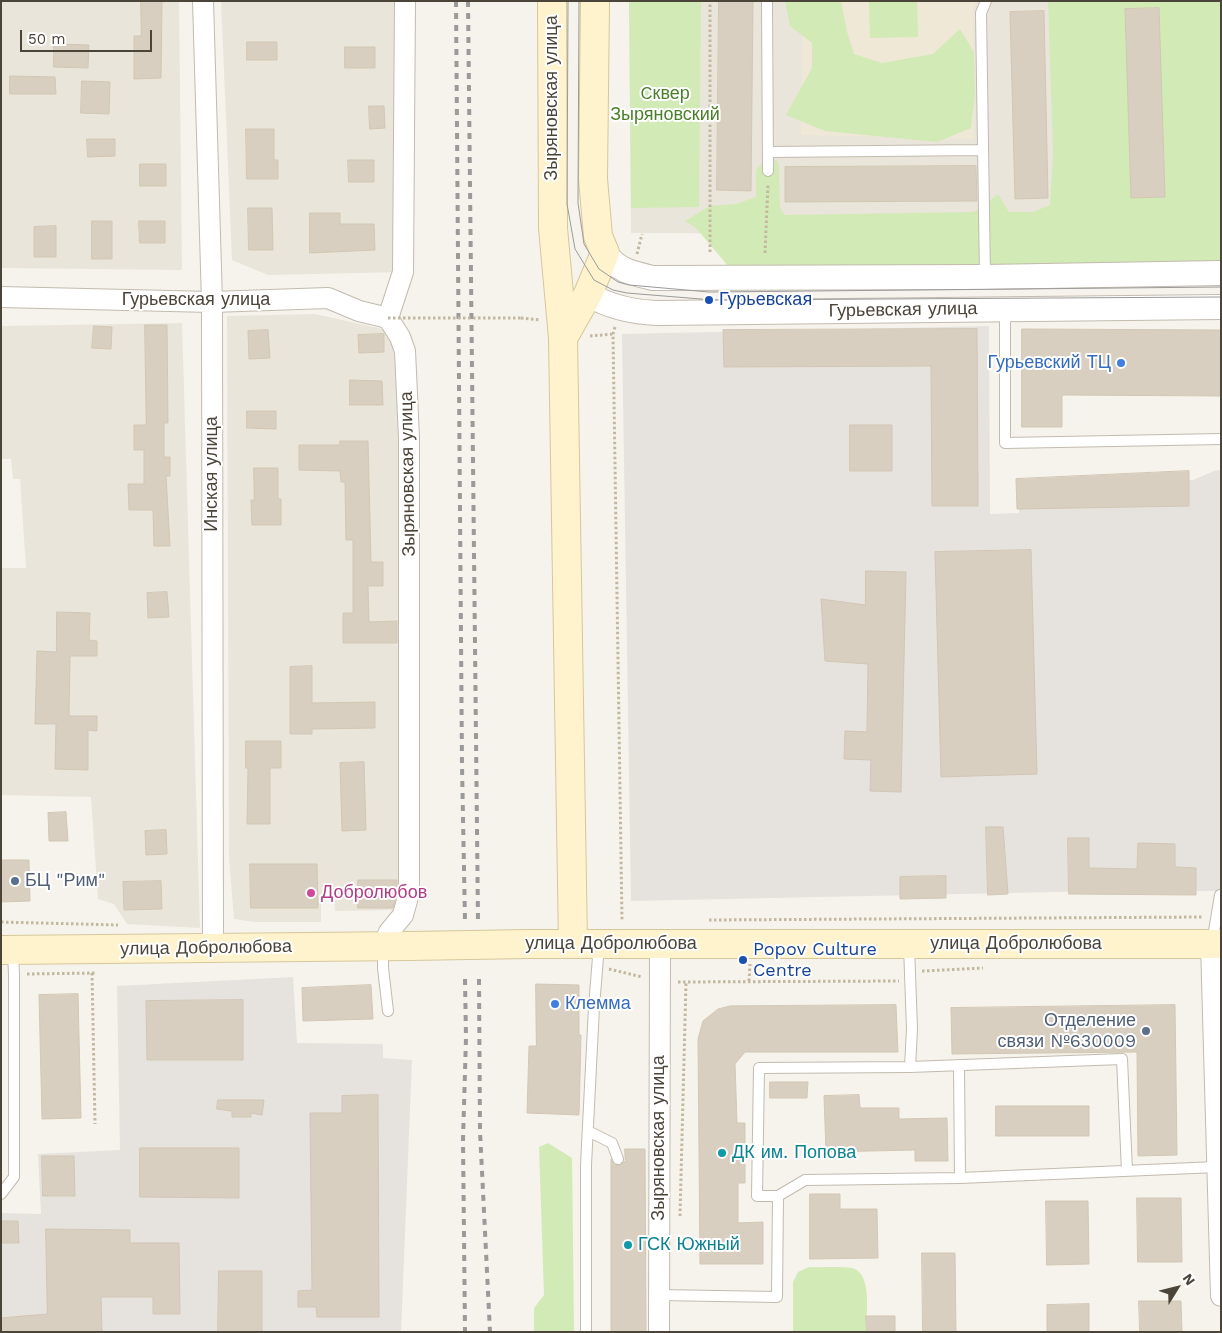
<!DOCTYPE html>
<meta charset="utf-8">
<style>
body{margin:0}
#map{position:relative;width:1222px;height:1333px;overflow:hidden;background:#f6f3ec;font-family:"Work Sans",sans-serif}
canvas{display:block}
.frame{position:absolute;inset:0;border:2px solid #4b4439;pointer-events:none}
.north{position:absolute;left:1152px;top:1263px;width:50px;height:50px;-webkit-text-stroke:4px #fff;paint-order:stroke;rotate:54deg;font-size:14px;font-weight:700;line-height:20px;text-align:center;color:#4b4439}
.north::after{content:'';display:block;margin:auto;width:18px;height:22px;background:#4b4439;clip-path:polygon(50% 0,100% 100%,50% 72%,0 100%)}
.scale{position:absolute;left:20px;top:30px;width:132px;height:22px;box-sizing:border-box;border:2px solid #4b4439;border-top:0;padding-left:6px;font-size:15px;line-height:18px;white-space:nowrap;color:#4b4439;-webkit-text-stroke:4px #fff;paint-order:stroke}
</style>
<div id="map">
<canvas width="1222" height="1333"></canvas>
<div class="frame"></div>
<div class="north">N</div>
<div class="scale">50 m</div>
</div>
<script>
const g = document.querySelector('canvas').getContext('2d');
g.lineJoin = 'round';
function fill(path, color) { g.fillStyle = color; g.fill(path, 'evenodd'); }
function trace(path, color, width, dash) { g.strokeStyle = color; g.lineWidth = width; g.lineCap = dash ? 'butt' : 'round'; g.setLineDash(dash || []); g.stroke(path); }
function label(font, color, halo, rows, align = 'center') {
  g.font = font + ' "Work Sans",sans-serif'; g.lineWidth = 4; g.setLineDash([]); g.textBaseline = 'middle'; g.strokeStyle = halo; g.fillStyle = color; for (const [text, x, y, turn = 0] of rows) {
    g.save(); g.translate(x, y); g.rotate((+turn || 0) * Math.PI / 180); g.textAlign = isNaN(turn) ? turn : align; if (halo) g.strokeText(text, 0, 0); g.fillText(text, 0, 0); g.restore();
  }
}
const residential = new Path2D(`
 M1 1H179L182 270 1 268Z
 M221 1H405L403 272 268 275 232 260Z
 M629 1H1221V235L631 233Z
 M315 314 382 329 391 335 394 346 402 439 400 910 335 911 334 895 321 896V922H255L234 919 229 858 227 316Z
 M182 323 200 928 127 924 114 904 98 899 91 797 1 795V568H26L20 479H13L11 459H1V326Z`);
const industrial = new Path2D(`
 M989 326 990 514 1019 513V483L1193 480 1214 471 1221 470V891H1102L631 901 622 334Z
 M293 977 297 1043 383 1044V1058L412 1060 401 1332H1V1213L41 1214 38 1154 120 1150 117 986Z`);
const education = new Path2D(`
 M803 1H979L973 6 974 139 801 135Z`);
const green = new Path2D(`
 M629 1H701L699 207 631 208Z
 M785 1H841L847 32 854 54 882 63 933 54 960 29 974 52 975 95 971 128 937 142 825 131 786 115 812 68V43L790 26Z
 M869 1H917L918 37 870 38Z
 M1048 1H1221V263L729 267 696 228 685 221 710 206 736 204 756 197V170L767 158 777 161 779 166 780 208 785 215 973 212 983 207 998 194 1009 212H1033L1050 205 1053 155Z
 M548 1143 572 1158 574 1332H534V1308L544 1295 539 1147Z
 M809 1267C822 1268 838 1266 852 1268 873 1273 866 1315 866 1332H793V1282L798 1272Z`);
const building = new Path2D(`
 M141 1H162L161 78 134 79V36H141Z
 M719 1H753L751 191 717 190Z
 M1159 8 1165 197 1131 198 1125 9Z
 M1044 11 1048 198 1015 199 1010 12Z
 M247 42H277V60H247Z
 M54 44 89 45 88 68 54 67Z
 M345 47H375V68H345Z
 M10 76 55 77 56 94H10Z
 M82 81 110 82 109 114 81 113Z
 M369 106H384L385 128 370 129Z
 M246 129H274V160H278V179H247Z
 M87 139H115V156L88 157Z
 M348 160H374V182H349Z
 M140 164H166V186H140Z
 M976 166 977 201 785 202V167Z
 M248 208H272L273 250H249Z
 M310 213H340V224H374L375 250 310 253Z
 M92 221H112V259H92Z
 M139 221H165V243H140Z
 M56 226V257H34V227Z
 M145 325H167L168 423H164V457H170V476H166L170 546H154L153 510H129L128 484H144V450H134V425H146Z
 M94 326 112 327 111 349 92 348Z
 M977 329 978 506H932L931 366 724 367 723 330Z
 M1022 329 1221 330V396L1062 395V427H1022Z
 M268 330 270 358 249 359 248 331Z
 M384 334V352L359 353 358 335Z
 M350 380 382 381 383 405H350Z
 M247 411H276V429L247 428Z
 M850 425H892V471H850Z
 M340 441H368L371 562H383V586H368L369 622 397 621V643H343V613H353V540H346L345 482H341L340 471 299 470V445H340Z
 M254 468H278V499H281V525H252L251 500H254Z
 M1189 471V506L1017 509 1016 479Z
 M1031 550 1037 774 941 777 935 552Z
 M866 571 906 572 901 792 870 791 871 760 844 759 845 731 867 732 868 664 825 661 821 599 865 605Z
 M167 592 169 617 148 618 147 593Z
 M57 612 90 613 89 640 97 641V656H70L69 716H97V731L88 730V770L55 769 56 724H35L37 651 56 652Z
 M312 666V703L375 702V728L312 729V734H290V667Z
 M246 741H281V768H270V824H247L248 768H246Z
 M364 762 366 830 342 831 340 763Z
 M66 812 68 841H49L48 813Z
 M986 827H1003L1008 894 988 895Z
 M166 830 167 854 146 855 145 831Z
 M1068 838H1089V868L1137 869 1138 843 1175 844V867L1196 868V895L1069 894Z
 M1 860H29L30 901 1 902Z
 M250 864H317L318 908H251Z
 M946 876V898L900 899V877Z
 M358 880H397V891L393 908H358Z
 M161 881 162 909 124 910 123 882Z
 M536 984 579 985V1035H581L579 1115 527 1113 529 1046H536Z
 M371 985 373 1019 303 1021 302 988Z
 M78 994 81 1118 42 1119 39 995Z
 M243 1000V1060H147L146 1001Z
 M896 1005 898 1052H745L735 1064 737 1123H745V1183H738V1223L763 1222V1264H700L698 1039 703 1021 718 1009 730 1006Z
 M1175 1005 1177 1155 1138 1156 1137 1052 952 1054 951 1008Z
 M770 1082H808L807 1098H770Z
 M378 1095 379 1317H317L316 1307H298V1291L312 1290 310 1113H342V1096Z
 M859 1095 860 1108H899V1119L947 1118 948 1161H915V1150L826 1152 824 1096Z
 M218 1100H264L262 1115 251 1113V1117H232V1111L217 1109Z
 M996 1106H1089V1136H996Z
 M140 1148H239V1198L140 1197Z
 M625 1149H645L646 1332H611V1159L614 1165H621L625 1161Z
 M42 1156H74L75 1196H43Z
 M810 1194H840V1209H877L878 1258 810 1259Z
 M1137 1198H1181L1182 1262H1138Z
 M1046 1201H1088L1089 1264 1047 1265Z
 M1 1221H18L19 1243H1Z
 M46 1229 130 1230V1243H179L180 1314H153V1297H101L102 1332H1V1318L47 1314Z
 M922 1253H955L956 1332H923Z
 M219 1271H262V1332H218Z
 M1139 1301H1181L1182 1332H1140Z
 M1089 1304V1332H1047V1305Z
 M866 1316H895V1332H867Z`);
const path = new Path2D(`
 M710 252V1
 M765 253 768 184
 M637 254 642 234
 M521 318 540 320
 M615 327 613 334 622 921
 M590 336 613 334
 M709 920 1203 917
 M1 922 118 925
 M609 969 642 977
 M922 971 983 968
 M92 973 95 1124
 M27 974 96 973
 M749 981 750 964
 M678 982 899 981
 M680 1216 686 982`);
const service = new Path2D(`
 M767 1 768 171
 M768 152 983 150
 M985 277 981 13 986 1
 M1005 309V443L1221 439
 M1212 943 1220 895
 M909 946 912 1029 910 1067
 M383 947V968L388 1011
 M588 1131 612 1143 618 1159
 M960 1178 1217 1167
 M1 1194 14 1177V975L13 951
 M778 1196 805 1180 960 1178 959 1065
 M658 1295 777 1297 778 1196H757L759 1068 910 1067 1122 1059 1127 1171
 M586 1332V1165L594 1007 599 945`);
const minor = new Path2D(`
 M203 1 212 302 213 948
 M1 297 212 302 328 298 359 311 388 318
 M1211 944 1221 1296
 M383 946 389 932 403 915 409 893V438L405 351 400 337 388 318 403 272 405 1
 M659 1332 660 944`);
const tertiary = new Path2D(`
 M605 253C618 271 632 273 653 278L985 277 1221 273
 M588 294C609 307 633 312 657 313L1221 307`);
const secondary = new Path2D(`
 M552 1 553 228 563 338 573 944
 M563 338 588 294 605 253 598 236 593 179 595 1
 M529 944H1221
 M1 950 410 946`);
const tram = new Path2D(`
 M568 1 567 204 575 249 594 280 613 290 627 293 713 300 1221 297
 M579 1 578 203 584 244 599 269 618 282 629 285 709 292 1221 287`);
const rail = new Path2D(`
 M456 1 462 765 465 921
 M468 1 478 921
 M465 979 466 1038 463 1140 465 1332
 M479 979 480 1131 490 1332`);
const pathBridge = new Path2D(`
 M388 318H521`);
const secondaryBridge = new Path2D(`
 M410 946 529 944`);
const markers = [
 [709,300,5,"#1a4fb4"],
 [1121,363,5,"#3f7fe0"],
 [15,881,5,"#5c6f8a"],
 [311,893,5,"#d1479c"],
 [743,960,5,"#1a4fb4"],
 [555,1004,5,"#3f7fe0"],
 [1146,1031,5,"#5c6f8a"],
 [722,1153,5,"#0f9aa8"],
 [628,1245,5,"#0f9aa8"]
];
const parkNames = [
 ["Cквер",665,94],
 ["Зыряновский",665,115]
];
const streetNames = [
 ["Зыряновская улица",552,98,-90],
 ["Гурьевская улица",196,300],
 ["Гурьевская улица",903,310,-1],
 ["Инская улица",212,474,-90],
 ["Зыряновская улица",408,474,-91],
 ["улица Добролюбова",611,944],
 ["улица Добролюбова",1016,944],
 ["улица Добролюбова",206,948,-1],
 ["Зыряновская улица",659,1138,-90]
];
const transitNames = [
 ["Гурьевская",719,300],
 ["Popov Culture",753,950],
 ["Centre",753,971]
];
const shopNames = [
 ["Гурьевский ТЦ",1111,363],
 ["Клемма",565,1004,"left"]
];
const serviceNames = [
 ["БЦ \"Рим\"",25,881],
 ["Отделение",1136,1021,"right"],
 ["связи №630009",1136,1042,"right"]
];
const hotelNames = [
 ["Добролюбов",321,893]
];
const cultureNames = [
 ["ДК им. Попова",732,1153],
 ["ГСК Южный",638,1245]
];
fill(residential, '#eae5da');
fill(industrial, '#e6e2dd');
fill(education, '#efe8d6');
fill(green, '#d2eab5');
fill(building, '#d8cfc1');
trace(building, '#d3c7b4', 1);
trace(service, '#c2bbae', 12);
trace(minor, '#c2bbae', 22);
trace(tertiary, '#c2bbae', 26);
trace(secondary, '#d6c79b', 30);
trace(path, '#c4b79f', 3, [2.5, 2.5]);
trace(service, '#fff', 10);
trace(minor, '#fff', 20);
trace(tertiary, '#fff', 24);
trace(secondary, '#fff3cd', 28);
trace(tram, '#9a9a9a', 1);
trace(rail, '#9a9a9a', 4, [6, 6]);
trace(secondaryBridge, '#d6c79b', 30, []);
trace(pathBridge, '#c4b79f', 3, [2.5, 2.5]);
trace(secondaryBridge, '#fff3cd', 28);
for (const [x, y, r, color] of markers) { const dot = new Path2D(); dot.arc(x, y, r, 0, 2 * Math.PI); g.fillStyle = color; g.fill(dot); trace(dot, '#fff', 2); }
label('18px', '#4a7f2a', '#fff', parkNames);
label('18px', '#4b4439', '#fff', streetNames);
label('18px', '#164399', '#fff', transitNames, 'left');
label('18px', '#366cbe', '#fff', shopNames, 'right');
label('18px', '#4e5e75', '#fff', serviceNames, 'left');
label('18px', '#b23c85', '#fff', hotelNames, 'left');
label('18px', '#0d838f', '#fff', cultureNames, 'left');
</script>
